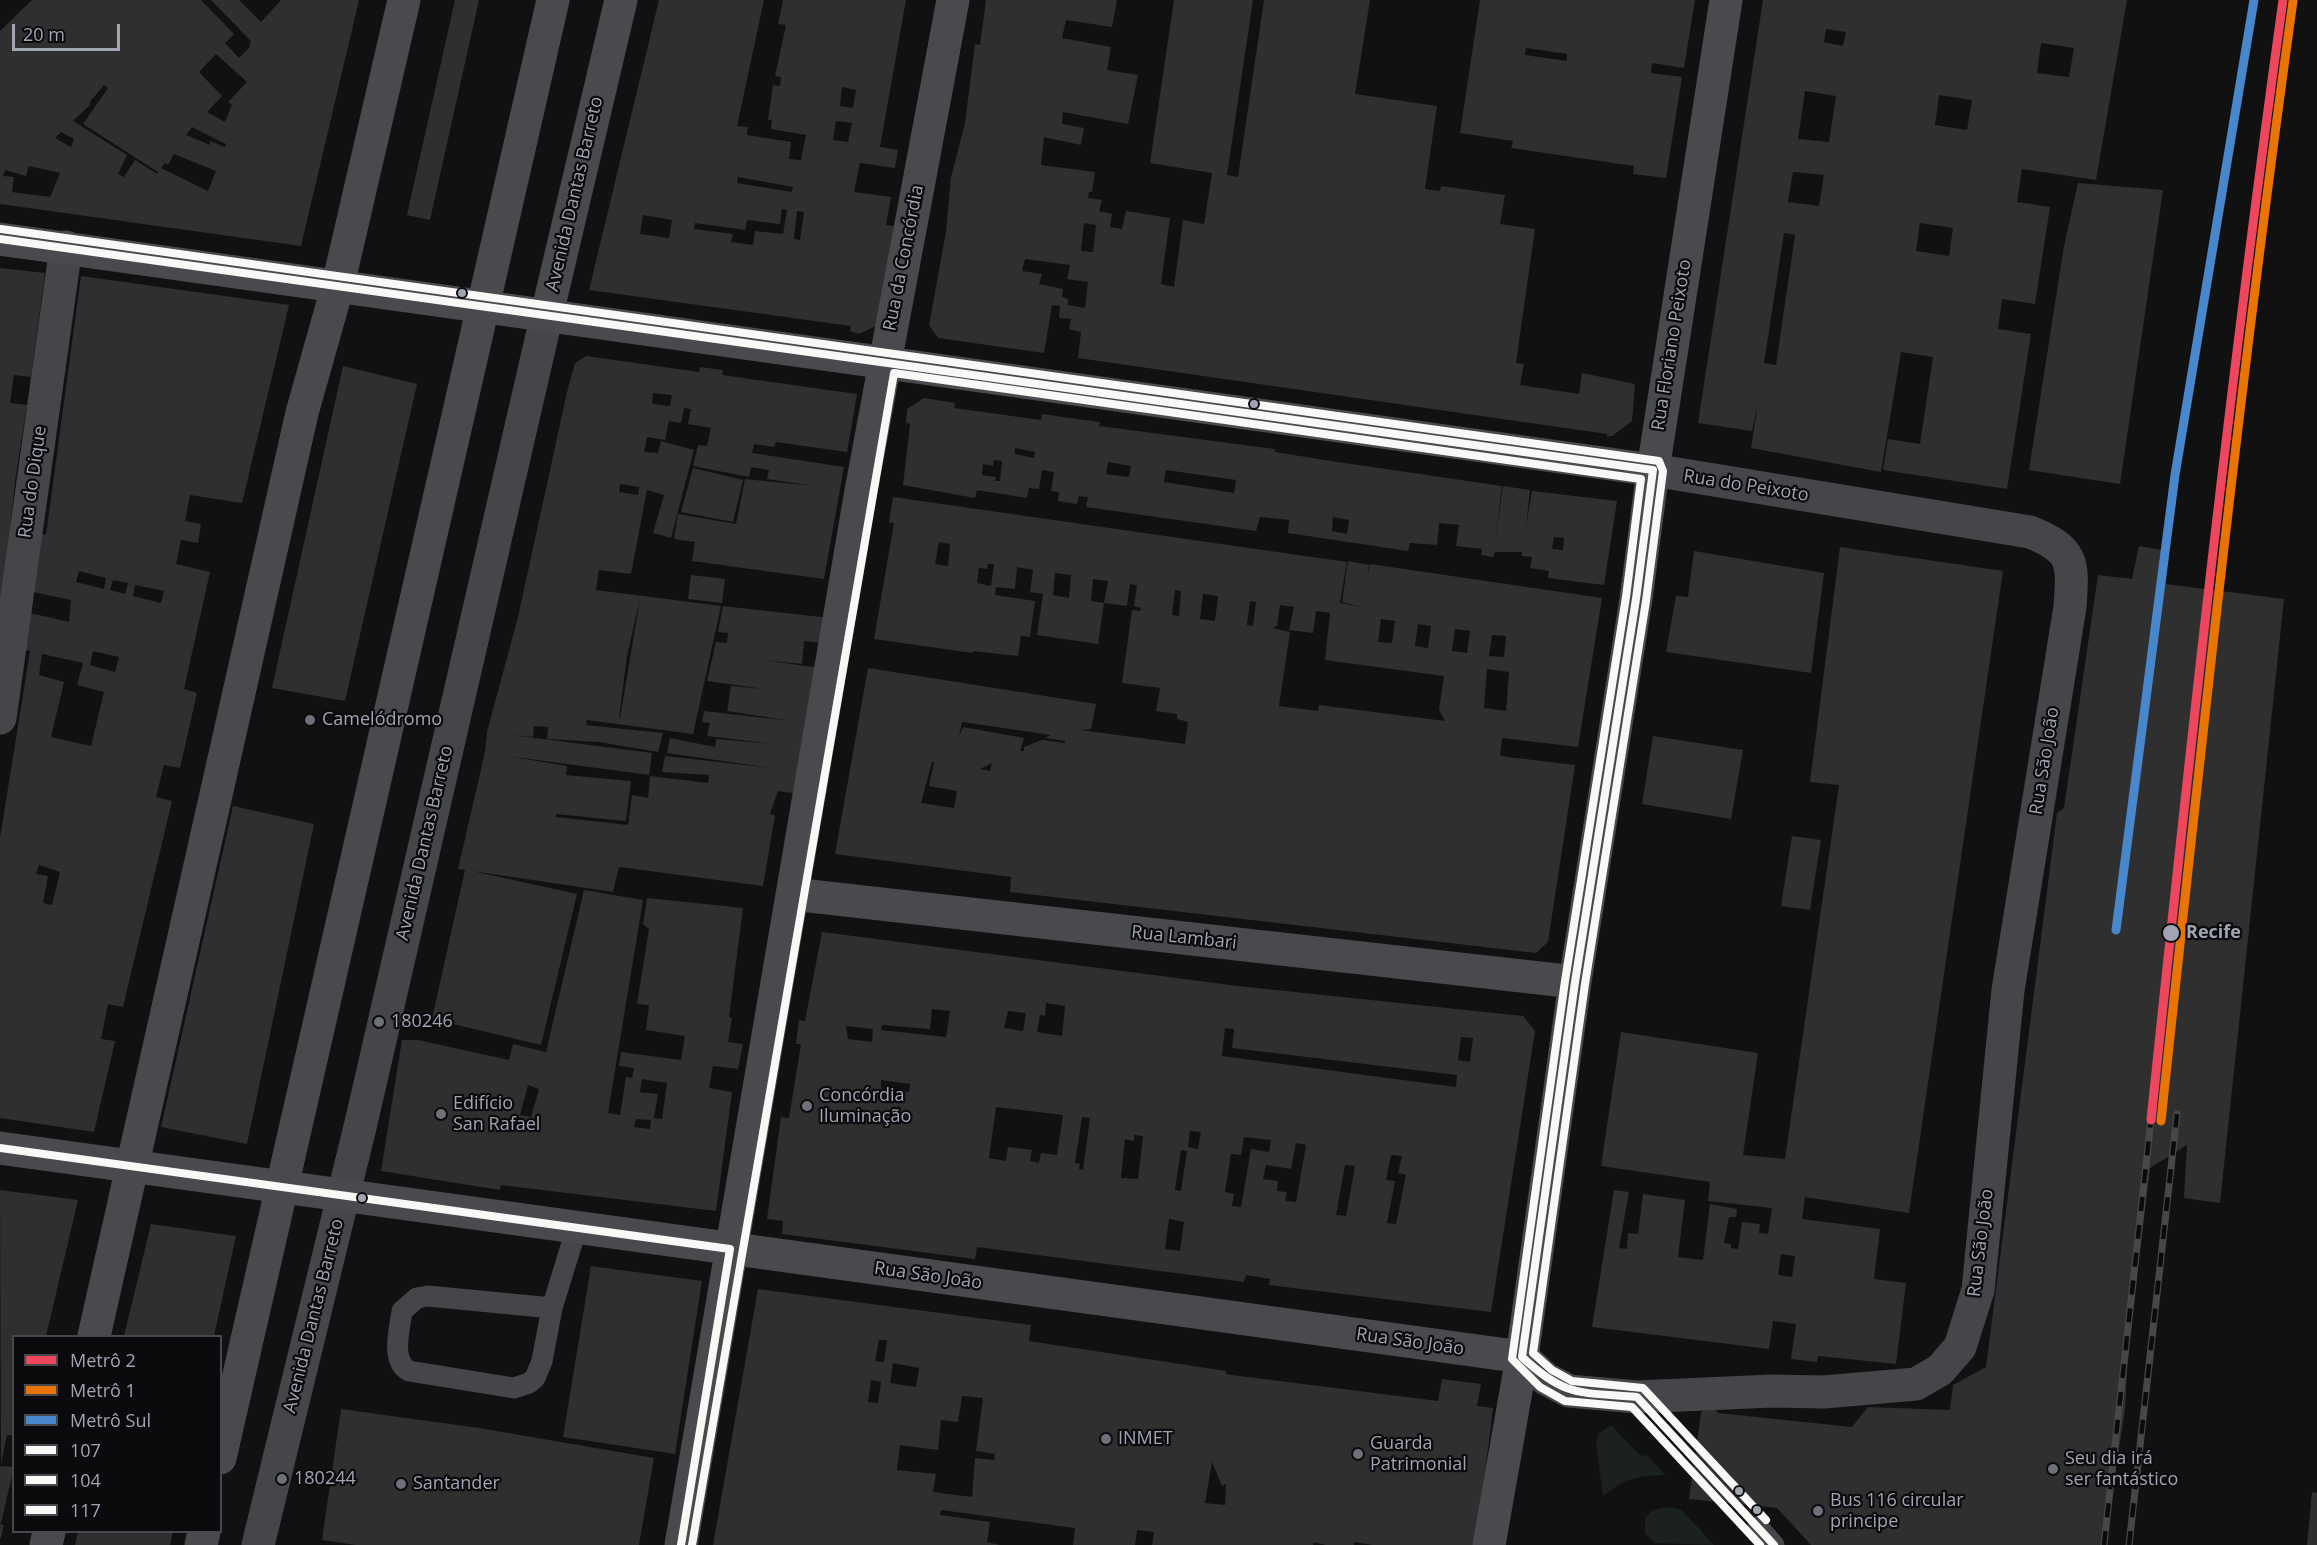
<!DOCTYPE html>
<meta charset="utf-8">
<style>
body{margin:0}
#map{position:relative;width:2317px;height:1545px;overflow:hidden;background:#111;font-family:"Open Sans",sans-serif}
canvas{display:block}
.legend{position:absolute;left:12px;top:1335px;width:210px;height:198px;box-sizing:border-box;background:#0b0b0d;border:2px solid #47494f;margin:0;padding:8px 10px;list-style:none;font-size:18px;color:#a1a5b3}
.legend li{display:flex;align-items:center;gap:12px;height:30px}
.legend b{width:30px;border:2px solid #47494f}
.scale{position:absolute;left:12px;top:24px;width:108px;height:27px;box-sizing:border-box;border:3px solid #a1a5b3;border-top:0;padding-left:8px;font-size:18px;line-height:21px;white-space:nowrap;color:#a1a5b3;-webkit-text-stroke:4px #0b0b0d;paint-order:stroke}
</style>
<div id="map">
<canvas width="2317" height="1545"></canvas>
<ul class="legend">
<li><b style="height:8px;background:#ee465c"></b>Metrô 2</li>
<li><b style="height:8px;background:#e77405"></b>Metrô 1</li>
<li><b style="height:8px;background:#4887cc"></b>Metrô Sul</li>
<li><b style="height:8px;background:#faf7f7"></b>107</li>
<li><b style="height:8px;background:#faf7f7"></b>104</li>
<li><b style="height:8px;background:#faf7f7"></b>117</li>
</ul>
<div class="scale">20 m</div>
</div>
<script>
const g = document.querySelector('canvas').getContext('2d');
g.lineJoin = 'round';
function fill(path, color) { g.fillStyle = color; g.fill(path, 'evenodd'); }
function trace(path, color, width, dash) { g.strokeStyle = color; g.lineWidth = width; g.lineCap = dash ? 'butt' : 'round'; g.setLineDash(dash || []); g.stroke(path); }
function label(font, color, halo, rows, align = 'center') {
  g.font = font + ' "Open Sans",sans-serif'; g.lineWidth = 4.5; g.setLineDash([]); g.textBaseline = 'middle'; g.strokeStyle = halo; g.fillStyle = color; for (const [text, x, y, turn = 0] of rows) {
    g.save(); g.translate(x, y); g.rotate((+turn || 0) * Math.PI / 180); g.textAlign = isNaN(turn) ? turn : align; if (halo) g.strokeText(text, 0, 0); g.fillText(text, 0, 0); g.restore();
  }
}
const green = new Path2D(`
 M1611 1425 1641 1456 1647 1455 1665 1475C1635 1476 1627 1478 1603 1496L1596 1443 1598 1434Z
 M1668 1507 1682 1510 1714 1545 1655 1543 1645 1533V1518L1653 1510Z`);
const building = new Path2D(`
 M32 0H201L234 34 225 43 239 58 249 48 251 41 211 0H239L261 22 281 0H359L301 246 0 204V31ZM216 54 247 82 228 102 232 105 225 122 207 112 222 96 199 72ZM104 85 108 88 83 124 158 172 157 174 135 160 124 177 118 174 127 155 73 121 91 104 89 103ZM192 127 226 144 225 147 210 141V145L186 135ZM61 132 74 139 71 147 55 138ZM174 154 216 171 208 191 161 168 165 163 168 165ZM29 166 60 173 50 197 12 192 14 177 3 176 5 170 26 176Z
 M455 0H479L430 220 407 215Z
 M659 0H764L737 126 748 127 747 135 791 142 789 159 801 160 806 135 771 129 772 120H768L773 85 780 86 781 77 775 76 786 25 778 24 783 0H906L880 147 898 150 895 168 860 163 854 192 891 197 886 225 895 226 878 325 859 334 850 331 851 326 589 290ZM842 87 856 90 853 108 840 106ZM836 121 852 123 848 142 833 140ZM738 177 793 187 792 192 737 183ZM782 209 787 210 783 234 755 231 753 245 731 242 733 234 694 229 695 223 745 230 747 220 780 224ZM797 211 804 212 800 240 794 239ZM643 215 672 220 669 238 640 234Z
 M986 0H1117L1112 27 1066 20 1062 38 1111 47 1107 70 1138 75 1128 124 1063 112 1062 124 1084 128 1081 145 1044 137 1041 165 1095 172 1092 192H1089L1088 198 1102 200 1099 211 1112 214 1110 227 1122 229 1126 211 1170 218 1161 284 1174 287 1183 220 1204 224 1212 173 1150 163 1174 0H1253L1227 175 1238 177 1264 0H1370L1355 94 1437 106 1425 189 1440 191 1441 186 1505 195 1500 224 1535 229 1516 363 1524 364 1520 385 1579 394 1582 373 1635 384 1632 421 1612 436H1607V434L1078 358 1081 332 1069 329 1071 319 1059 318 1060 306 1052 305 1044 353 938 338 929 325 946 232 951 177 965 123 975 44 980 45ZM1084 223 1096 225 1093 252 1081 251ZM1025 259 1070 265 1067 279 1088 282 1085 308 1068 305V299L1062 297 1063 289 1039 284 1042 274 1022 271Z
 M1480 0H1695L1684 68 1652 63 1651 73 1682 77 1666 178 1633 174 1634 166 1511 148 1513 141 1460 133ZM1526 48 1567 54V61L1525 55Z
 M1763 0H2127L2096 180 2022 169 2017 202 2050 207 2035 304 2002 299 1998 329 2031 334 2007 489 1883 470 1888 439 1920 444 1933 357 1901 352 1881 472 1751 448 1758 404 1752 431 1698 423ZM1826 29 1846 32 1843 46 1824 42ZM2041 43 2074 48 2069 77 2037 73ZM1805 91 1836 96 1829 142 1798 139ZM1939 95 1972 100 1967 130 1935 125ZM1793 172 1824 175 1819 206 1788 202ZM1920 223 1953 228 1949 256 1916 251ZM1784 233 1795 235 1776 365 1764 363Z
 M2078 183 2163 190 2120 484 2029 470 2064 246Z
 M0 268 45 273 31 377 14 375 10 403 27 405 15 481 0 623Z
 M81 276 289 305 242 503 190 495 185 521 201 524 198 543 181 540 176 564 210 572 184 689 197 693 180 768 164 765 156 797 172 801 123 1007 108 1004 101 1039 115 1041 94 1132 0 1118V838L30 651 25 650 30 613 69 622 71 600 33 592 42 534 46 535ZM79 571 106 578 104 589 76 582ZM113 580 128 583 125 594 110 590ZM135 585 164 591 161 603 133 596ZM93 651 119 657 115 672 90 665ZM42 654 83 663 77 685 104 692 91 746 51 737 64 682 39 675ZM39 865 60 872 52 905 43 903 48 876 36 874Z
 M586 356 699 372 700 367 723 370 722 375 857 394 847 452 776 442 774 447 754 444 752 453 844 467 824 579 692 561 695 542 674 539 678 514 736 524 745 479 814 486 767 479 769 470 751 467 749 477 693 466 698 445 707 446 711 428 688 424 691 409 684 408 681 423 669 421 665 440 647 437 644 452 658 453 661 441 694 450 671 538 653 533 664 495 647 490 631 574 599 570 596 590 721 606 693 734 587 720 586 725 663 733 658 752 599 742 547 739 548 727 534 726 533 737 512 735 652 753 649 775 507 756 567 766 566 775 631 781 626 821 556 814V817L628 825 632 795 648 798 650 776 708 783 709 775 662 772 665 756 772 768 667 753 670 738 715 747 716 739 775 744 707 736 710 723 702 722 704 711 791 721 727 711 731 686 764 689 707 681 716 642 727 643 728 633 718 632 723 606 830 618 825 643 804 641 802 664 762 660 821 668 799 794 778 791 770 814 775 815 763 886 619 867 613 892 472 871 577 894 541 1045 432 1019 465 870 458 869 485 752 487 732 518 617 567 392 575 363ZM653 393 672 395 670 406 652 404ZM620 484 639 487 638 495 619 492ZM640 599 620 718H619L627 656Z
 M343 366 417 384 345 701 272 688Z
 M924 398 955 403 954 408 1041 420 1042 414 1063 417 1100 422 1099 426 1275 449V452L1331 461 1502 486 1495 543 1503 486 1530 490 1526 526 1532 491 1617 501 1604 585 1548 578 1549 571 1530 568 1532 557 1522 556V552H1495L1493 557 1481 555 1482 549 1456 546 1459 525 1439 523 1437 545 1410 543 1408 551 1288 533 1289 520 1260 517 1256 531 1086 507 1088 497 1079 496 1077 504 1058 501 1059 492 1051 491 1054 472 1042 470 1039 489 1029 488 1027 498 977 490 975 498 903 485 910 424 906 423 907 409ZM1015 448 1035 452 1034 458 1015 454ZM994 460 1002 461 1000 481H995L996 477 982 475 983 464 993 466ZM1108 462 1131 466 1129 477 1106 474ZM1166 470 1236 480 1234 493 1164 482ZM1333 517 1349 520 1347 534 1332 531ZM1554 537 1564 538 1563 550 1552 549Z
 M693 468 743 480 733 522 681 512Z
 M893 497 1347 562 1340 603 1362 607 1342 602 1348 561 1369 565 1367 579 1370 564 1602 598 1578 747 1502 738 1500 756 1575 765 1548 942 1536 953 1010 892 1011 877 835 854 868 668 1096 704 1091 729 1080 730 1185 744 1188 722 1177 719V714L1156 711 1160 688 1122 683 1132 610 1140 611 1141 608 1134 606 1137 585 1130 584 1127 606 1104 603 1108 581 1093 579 1091 601 1104 603 1098 644 1037 635 1043 594 1030 592 1033 570 1017 567 1015 589 996 587 995 595 1035 601 1030 637 1021 636 1018 656 973 651V653L874 639 894 523 889 522ZM939 542 950 544 948 566 935 564ZM988 564H994L991 586 977 583 979 568 987 569ZM1055 573 1071 575 1069 598 1053 595ZM1175 590 1181 591 1179 616 1172 615ZM1203 594 1218 596 1215 621 1200 619ZM1250 601 1256 602 1253 626 1247 625ZM1280 605 1294 607 1289 630 1313 633 1316 611 1330 613 1325 660 1444 676 1439 710 1445 721 1319 705 1318 711 1279 706 1290 632 1272 628 1277 626ZM1381 619 1395 621 1392 643 1378 642ZM1418 624 1431 626 1428 648 1415 646ZM1455 629 1470 631 1467 653 1452 651ZM1492 635 1506 636 1504 657 1489 656ZM1487 669 1509 672 1506 711 1484 708ZM962 722 1051 735 1045 738 1065 741V743L1042 740 1024 747V751H1020L1024 738 963 727 959 737ZM932 762H934L929 786 957 791 954 808 921 803ZM992 763 990 771 980 769Z
 M2139 546 2162 550 2158 583 2284 599 2220 1203 2184 1198 2187 1145 2150 1168 2128 1349 2125 1410 2104 1545H1811L1777 1508 1689 1499 1701 1413 1709 1401 1718 1413 1852 1427 1868 1407 1950 1410 1953 1385 1986 1367 2057 813 2064 808 2098 575 2132 579Z
 M1840 547 2003 571 1909 1213 1805 1197 1802 1219 1880 1229 1874 1279 1906 1283 1896 1364 1818 1356 1817 1362 1791 1359 1796 1324 1773 1321 1769 1349 1592 1327 1614 1190 1629 1192 1619 1248 1627 1249 1628 1233 1638 1234 1643 1194 1685 1200 1678 1257 1703 1260 1710 1204 1737 1209 1736 1217H1729L1724 1243 1731 1244V1248L1738 1249 1742 1222 1760 1224 1759 1233 1768 1234 1772 1208 1708 1201 1710 1182 1601 1166 1621 1032 1758 1053 1743 1155 1785 1159 1839 785 1810 782ZM1781 1254 1795 1256 1792 1277 1778 1275Z
 M1694 551 1824 573 1811 673 1666 652 1676 596 1688 597Z
 M691 575 725 579 722 603 688 599Z
 M1653 736 1743 750 1731 819 1642 804Z
 M233 806 314 824 247 1144 161 1127Z
 M1792 836 1821 840 1810 910 1781 906Z
 M584 890 643 900 608 1113 620 1115 626 1077 632 1078 634 1068 619 1066 621 1052 681 1060 685 1036 646 1030 649 1005 637 1004 649 929 643 924 647 898 743 908 729 1017 732 1018 728 1042 743 1044 738 1069 713 1066 709 1088 732 1092 716 1211 501 1185 500 1190 381 1171 402 1040H418L509 1060 513 1044 546 1052ZM642 1079 667 1083 662 1119 654 1118 658 1094 640 1092ZM528 1085 539 1089 531 1117 520 1115ZM636 1119 651 1120 650 1129 634 1127Z
 M822 932 1238 986 1523 1016 1535 1031 1491 1312 1269 1285 1270 1279 1246 1275 1244 1282 977 1247 975 1259 782 1234 783 1221 767 1219 781 1117 789 1118 801 1044H796L799 1020 805 1021ZM1046 1003 1065 1006 1062 1036 1037 1032 1040 1015 1045 1016ZM932 1009 950 1011 946 1037 881 1030 882 1025 930 1029ZM1008 1011 1026 1013 1023 1031 1004 1028ZM846 1026 873 1029 872 1042 848 1039ZM1225 1028 1234 1029 1232 1048 1457 1075 1456 1087 1222 1056ZM1461 1037 1473 1038 1470 1062 1458 1060ZM881 1080 910 1084 909 1092 881 1089ZM996 1107 1063 1115 1057 1155 1041 1153 1039 1163 1030 1161 1032 1150 1008 1147 1006 1161 989 1158ZM1082 1117 1090 1118 1083 1170 1079 1169 1080 1164 1075 1163ZM1190 1131 1201 1132 1198 1149 1188 1147ZM1134 1135 1143 1136 1138 1179 1121 1178 1125 1139 1134 1141ZM1244 1137 1271 1140 1269 1152 1251 1149 1241 1207 1232 1206 1234 1194 1225 1192 1231 1154 1241 1155ZM1296 1143 1306 1145 1296 1202 1285 1201 1287 1192 1277 1191 1278 1181 1263 1179 1266 1165 1291 1169ZM1181 1150 1187 1151 1181 1191 1175 1190ZM1391 1155 1402 1156 1398 1173 1406 1175 1396 1224 1387 1223 1395 1181 1386 1180ZM1345 1165 1355 1166 1346 1216 1336 1215ZM1169 1219 1184 1222 1180 1251 1165 1249Z
 M0 1190 78 1200 46 1336H14V1435H7L1 1464Z
 M151 1224 236 1236 214 1336H124Z
 M591 1266 702 1281 675 1454 563 1437Z
 M758 1289 1031 1325 1029 1341 1226 1371V1374L1232 1375 1438 1401 1442 1379 1481 1384 1477 1406 1493 1408 1476 1545H1373L1354 1542V1545H1326L1314 1542 1313 1545H1152L1154 1532 1137 1530 1135 1545H1073L1075 1528 941 1510 940 1515 990 1522 987 1542 1000 1545H713ZM879 1340H887L884 1362 875 1361ZM893 1363 919 1368 916 1387 890 1383ZM871 1380 881 1382 878 1403 868 1402ZM962 1396 983 1398 976 1451 995 1454 994 1460 975 1458 972 1497 933 1492 936 1474 897 1470 900 1445 938 1450 941 1420 958 1422ZM1212 1462 1222 1486 1226 1484 1225 1505 1205 1503Z
 M341 1409 479 1428 654 1458 639 1545H356L322 1540Z
 M0 1466 14 1467 1 1523H0Z
 M2312 1492 2317 1493V1545H2307Z
 M0 1524 4 1525 1 1538H0Z
 M78 1532H173L170 1545H75Z`);
const lane = new Path2D(`
 M552 1308 428 1296 417 1298 402 1311C400 1328 390 1361 409 1371L514 1388 529 1383 535 1378 542 1361 552 1308 577 1227
 M1758 1527 1774 1545`);
const street = new Path2D(`
 M0 718 66 247
 M1522 1357 1546 1379 1569 1391 1637 1397 1772 1391 1824 1392 1916 1384 1940 1370 1960 1347 1978 1290 2008 990 2070 607C2073 563 2075 550 2030 532L1653 470
 M258 1545 361 1123 547 314`);
const secondary = new Path2D(`
 M0 239 1653 470
 M547 314 621 0
 M792 894 1575 982
 M0 1148 1522 1357
 M94 1336 302 413 338 285 404 0
 M220 1458 553 0
 M46 1545 49 1532
 M201 1545 204 1532
 M681 1545 861 491 953 0
 M1489 1545 1522 1357 1575 982 1636 599 1653 470 1726 0`);
const rail = new Path2D(`
 M2104 1545 2151 1120
 M2129 1545 2177 1114`);
const bus1 = new Path2D(`
 M0 239 1653 470 1636 599 1575 982 1522 1357C1566 1398 1580 1392 1637 1397L1774 1545
 M0 1148 730 1249 681 1545`);
const bus2 = new Path2D(`
 M692 1545 894 373 1641 479 1626 597 1565 981 1512 1359 1540 1387 1565 1401 1632 1407 1760 1545`);
const bus3 = new Path2D(`
 M1 229 1659 461 1663 471 1646 601 1585 984 1533 1353 1552 1370 1572 1381 1643 1388 1766 1520`);
const metro1 = new Path2D(`
 M2151 1120C2190 746 2231 373 2283 0`);
const metro2 = new Path2D(`
 M2161 1121C2201 747 2241 374 2293 1`);
const metro3 = new Path2D(`
 M2116 930 2175 475 2254 0`);
const markers = [
 [462,293,5,"#a1a5b3"],
 [1254,404,5,"#a1a5b3"],
 [310,720,6,"#6f717a"],
 [2171,933,9,"#a1a5b3"],
 [379,1022,6,"#6f717a"],
 [807,1106,6,"#6f717a"],
 [441,1114,6,"#6f717a"],
 [362,1198,5,"#a1a5b3"],
 [1106,1439,6,"#6f717a"],
 [1358,1454,6,"#6f717a"],
 [2053,1469,6,"#6f717a"],
 [282,1479,6,"#6f717a"],
 [401,1484,6,"#6f717a"],
 [1739,1491,5,"#a1a5b3"],
 [1757,1510,5,"#a1a5b3"],
 [1818,1511,6,"#6f717a"]
];
const streetNames = [
 ["Avenida Dantas Barreto",575,194,-77],
 ["Rua da Concórdia",904,258,-79],
 ["Rua Floriano Peixoto",1672,345,-81],
 ["Rua do Dique",33,482,-82],
 ["Rua do Peixoto",1746,486,9],
 ["Rua São João",2045,761,-81],
 ["Avenida Dantas Barreto",425,843,-77],
 ["Rua Lambari",1184,938,6],
 ["Rua São João",1981,1243,-83],
 ["Rua São João",928,1276,8],
 ["Avenida Dantas Barreto",314,1316,-76],
 ["Rua São João",1410,1342,8]
];
const poiNames = [
 ["Camelódromo",322,720],
 ["180246",391,1022],
 ["Concórdia",819,1096],
 ["Iluminação",819,1117],
 ["Edifício",453,1104],
 ["San Rafael",453,1125],
 ["INMET",1118,1439],
 ["Guarda",1370,1444],
 ["Patrimonial",1370,1465],
 ["Seu dia irá",2065,1459],
 ["ser fantástico",2065,1480],
 ["180244",294,1479],
 ["Santander",413,1484],
 ["Bus 116 circular",1830,1501],
 ["principe",1830,1522]
];
const stopNames = [
 ["Recife",2186,933]
];
fill(green, '#1b211c');
fill(building, '#2f2f30');
trace(lane, '#45464a', 21);
trace(street, '#45464a', 33);
trace(secondary, '#494a4e', 33);
trace(rail, '#46474a', 7);
trace(rail, '#0b0b0d', 4.5, [14]);
trace(bus1, '#faf7f7', 8);
trace(bus2, '#faf7f7', 8);
trace(bus3, '#faf7f7', 8);
trace(metro1, '#ee465c', 9);
trace(metro2, '#e77405', 9);
trace(metro3, '#4887cc', 9);
for (const [x, y, r, color] of markers) { const dot = new Path2D(); dot.arc(x, y, r, 0, 2 * Math.PI); g.fillStyle = color; g.fill(dot); trace(dot, '#0b0b0d', 2); }
label('18px', '#a1a5b3', '#0b0b0d', streetNames);
label('18px', '#a1a5b3', '#0b0b0d', poiNames, 'left');
label('bold 18px', '#a1a5b3', '#0b0b0d', stopNames, 'left');
</script>
